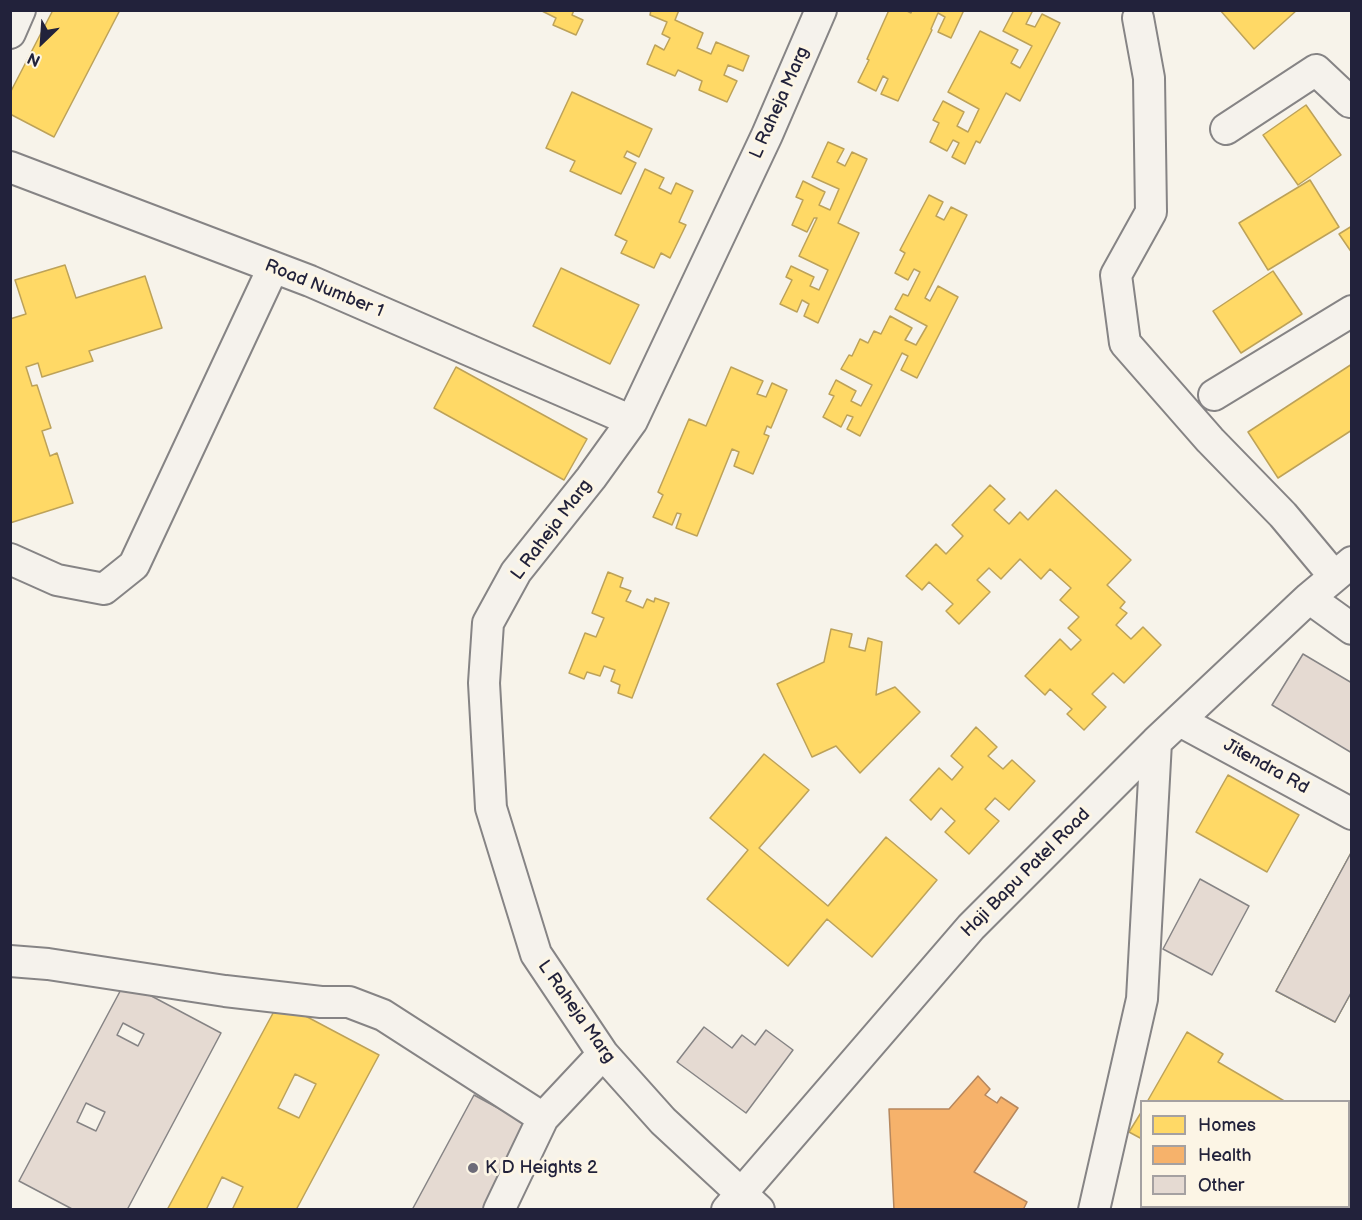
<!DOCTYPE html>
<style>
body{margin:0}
#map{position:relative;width:1362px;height:1220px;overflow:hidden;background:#f7f3ea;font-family:"Balsamiq Sans",sans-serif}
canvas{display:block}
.frame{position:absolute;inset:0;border:12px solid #22223b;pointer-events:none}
.legend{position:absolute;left:1140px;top:1100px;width:210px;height:108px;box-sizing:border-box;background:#fcf5e5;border:2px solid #a5a1a1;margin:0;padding:8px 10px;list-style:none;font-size:18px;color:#22223b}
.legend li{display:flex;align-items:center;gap:12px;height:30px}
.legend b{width:30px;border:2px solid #a5a1a1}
.north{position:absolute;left:12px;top:12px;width:60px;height:60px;-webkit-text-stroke:4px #fcf5e5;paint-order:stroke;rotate:205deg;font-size:16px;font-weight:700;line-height:24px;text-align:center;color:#22223b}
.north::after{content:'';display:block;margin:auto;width:21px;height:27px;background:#22223b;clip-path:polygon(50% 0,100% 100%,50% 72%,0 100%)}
</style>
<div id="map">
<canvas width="1362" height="1220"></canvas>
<div class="frame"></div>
<ul class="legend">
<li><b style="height:16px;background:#ffd966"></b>Homes</li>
<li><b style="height:16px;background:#f6b26b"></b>Health</li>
<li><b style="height:16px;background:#e5dad2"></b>Other</li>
</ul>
<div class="north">N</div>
</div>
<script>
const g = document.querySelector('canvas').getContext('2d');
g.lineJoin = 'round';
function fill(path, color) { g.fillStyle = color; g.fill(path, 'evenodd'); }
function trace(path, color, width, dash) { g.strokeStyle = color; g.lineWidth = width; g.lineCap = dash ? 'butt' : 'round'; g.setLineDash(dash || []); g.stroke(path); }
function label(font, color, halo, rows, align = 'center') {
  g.font = font + ' "Balsamiq Sans",sans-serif'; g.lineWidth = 6; g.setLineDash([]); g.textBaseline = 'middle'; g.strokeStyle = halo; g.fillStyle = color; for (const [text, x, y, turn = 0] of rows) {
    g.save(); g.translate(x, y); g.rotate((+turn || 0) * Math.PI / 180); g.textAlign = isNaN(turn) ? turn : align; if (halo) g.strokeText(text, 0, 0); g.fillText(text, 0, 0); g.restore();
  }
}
const homes = new Path2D(`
 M53 10H120L54 137 10 114V93Z
 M540 10H574L572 15 583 20 576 35 553 25 556 18Z
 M651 10H679L675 20 703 33 697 48 711 54 716 42 749 56 743 71 728 65 724 75 737 81 727 102 699 90 702 81 678 70 675 76 647 64 655 45 664 50 670 38 662 34 667 22 650 15Z
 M889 10H905L911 13 912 10H964L951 38 938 32 945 17 938 13 931 29 932 30 898 101 881 94 888 79 883 76 876 91 858 82 869 60 867 59Z
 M1014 10H1033L1026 24 1035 27 1042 14 1060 23 1020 101 1006 93 980 143 976 141 965 164 952 157 959 143 953 140 947 151 930 142 939 123 933 120 943 101 964 112 957 126 968 132 979 109 948 92 980 31 1018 50 1011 63 1020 68 1032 46 1003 31Z
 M1220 10H1297L1254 49Z
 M572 92 652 129 639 157 627 151 624 157 636 163 621 194 570 171 575 161 546 148Z
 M1306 105 1341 155 1298 185 1263 135Z
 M828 142 844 149 837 162 845 166 852 152 867 159 838 223 859 233 818 323 804 316 809 304 802 300 797 312 780 304 792 280 786 277 791 266 814 277 810 286 819 290 828 270 799 256 817 218H814L807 232 792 225 803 200 796 197 803 181 825 192 819 205 830 210 839 189 812 177Z
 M645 169 664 178 659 188 671 194 676 183 693 191 679 222 686 225 670 258 661 253 654 268 621 253 627 241 615 235Z
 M1310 180 1339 227 1268 270 1239 223Z
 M929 195 943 202 936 216 944 220 951 207 967 215 925 298 930 301 938 286 958 297 917 378 901 370 908 356 902 353 860 436 847 429 853 417 847 415 841 427 823 417 834 396 829 394 836 380 856 391 851 401 861 406 872 385 841 369 849 355 852 356 860 339 868 343 874 331 881 334 890 316 912 328 905 340 916 345 927 326 895 309 903 294 908 296 920 272 914 269 908 280 895 273 905 253 900 250Z
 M1352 226V253L1339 234Z
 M65 265 76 298 145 276 162 328 89 351 93 361 42 377 38 363 26 367 32 386 37 385 51 428 42 431 50 456 57 453 73 503 10 523V319L26 314 15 280Z
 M561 268 639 305 610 364 533 326Z
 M1273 271 1302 314 1241 353 1213 311Z
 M1352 364V430L1278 478 1248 432Z
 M456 367 587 439 564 480 434 408Z
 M731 367 763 381 757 394 766 397 772 383 787 390 771 428 767 426 764 434 769 436 753 474 734 466 739 452 732 449 697 536 676 528 681 514 677 513 672 525 653 517 663 495 658 492 689 419 706 426Z
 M990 485 1005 499 994 510 1009 524 1020 512 1028 520 1056 490 1131 560 1107 585 1125 602 1120 608 1127 613 1116 625 1131 639 1143 627 1161 645 1124 683 1113 673 1092 694 1106 707 1084 730 1067 714 1072 709 1050 689 1045 695 1025 676 1060 639 1071 650 1081 640 1068 628 1079 617 1060 600 1071 588 1050 569 1041 579 1020 559 1001 579 989 568 977 580 990 592 959 624 946 611 953 604 929 582 922 590 906 576 936 544 946 554 963 536 952 525Z
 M608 572 623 578 620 587 631 591 626 601 643 608 647 599 654 602 655 598 669 603 632 698 618 693 620 685 611 681 615 670 604 666 600 676 587 672 584 679 569 673 585 633 596 637 604 618 592 613Z
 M831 629 852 634 849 647 865 651 868 638 882 642 876 695 895 687 920 712 860 773 836 746 812 757 777 684 824 662Z
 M976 727 997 747 988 756 1003 769 1012 760 1035 781 1009 810 995 798 985 809 999 821 969 854 945 832 955 821 941 808 931 820 910 800 939 768 952 780 963 767 951 756Z
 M764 754 809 790 759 848 828 906 886 837 937 880 872 957 827 919 788 966 707 899 748 850 710 818Z
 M1228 775 1299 815 1267 872 1196 832Z
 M1352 851V991L1335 1022 1276 991Z
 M279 1002 379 1055 296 1210H232L243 1187 222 1177 206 1210H167ZM295 1074 316 1084 299 1118 278 1108Z
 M1187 1032 1223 1054 1218 1062 1286 1102H1147Z
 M1142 1111V1139L1129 1132Z`);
const health = new Path2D(`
 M978 1076 990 1089 985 1095 997 1103 1001 1097 1018 1108 974 1172 1027 1202 1023 1210H894L889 1109H949Z`);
const building = new Path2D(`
 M1303 654 1352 683V753L1272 705Z
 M1352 851V991L1335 1022 1276 991Z
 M1200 879 1249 906 1212 975 1163 949Z
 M125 982 221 1033 127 1210H74L19 1181ZM123 1023 144 1034 138 1046 117 1035ZM86 1103 105 1112 96 1131 77 1122Z
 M704 1027 732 1048 742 1035 755 1045 766 1030 793 1050 746 1113 677 1062Z
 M474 1095 533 1127 488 1210H412Z`);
const minor = new Path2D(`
 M1138 18 1149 78 1151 212 1116 275 1125 343 1210 440 1283 515 1334 576
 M10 33 20 10
 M1226 129 1316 70 1350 102 1352 101
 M10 167 310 281 632 421
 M1214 395 1352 311
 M10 559 57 580 104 589 134 565 273 268
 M1309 598 1352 629
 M1180 721 1352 814
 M10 961 48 964 225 991 321 1002H349L383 1015 543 1118
 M499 1210 543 1118 603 1054
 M727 1210 971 927 1156 742 1309 598 1352 562
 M759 1210 663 1121 603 1054 536 954 491 808 484 683 488 623 516 572 591 478 632 421 767 135 821 10
 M1094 1210 1142 999 1156 742`);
const markers = [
 [473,1168,6,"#6d6b78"]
];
const streetNames = [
 ["L Raheja Marg",780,103,-66],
 ["Road Number 1",324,289,22],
 ["L Raheja Marg",552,530,-53],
 ["Jitendra Rd",1266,767,29],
 ["Haji Bapu Patel Road",1026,873,-45],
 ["L Raheja Marg",576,1012,55]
];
const poiNames = [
 ["K D Heights 2",485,1168]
];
fill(homes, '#ffd966');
trace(homes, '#bda259', 1.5);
fill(health, '#f6b26b');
trace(health, '#b6875d', 1.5);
fill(building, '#e5dad2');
trace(building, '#868485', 1.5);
trace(minor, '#868485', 34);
trace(minor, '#f5f2ec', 30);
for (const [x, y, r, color] of markers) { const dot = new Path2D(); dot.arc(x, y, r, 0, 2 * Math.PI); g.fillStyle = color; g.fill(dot); trace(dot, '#fcf5e5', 2); }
label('18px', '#22223b', '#fcf5e5', streetNames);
label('18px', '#22223b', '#fcf5e5', poiNames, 'left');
</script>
